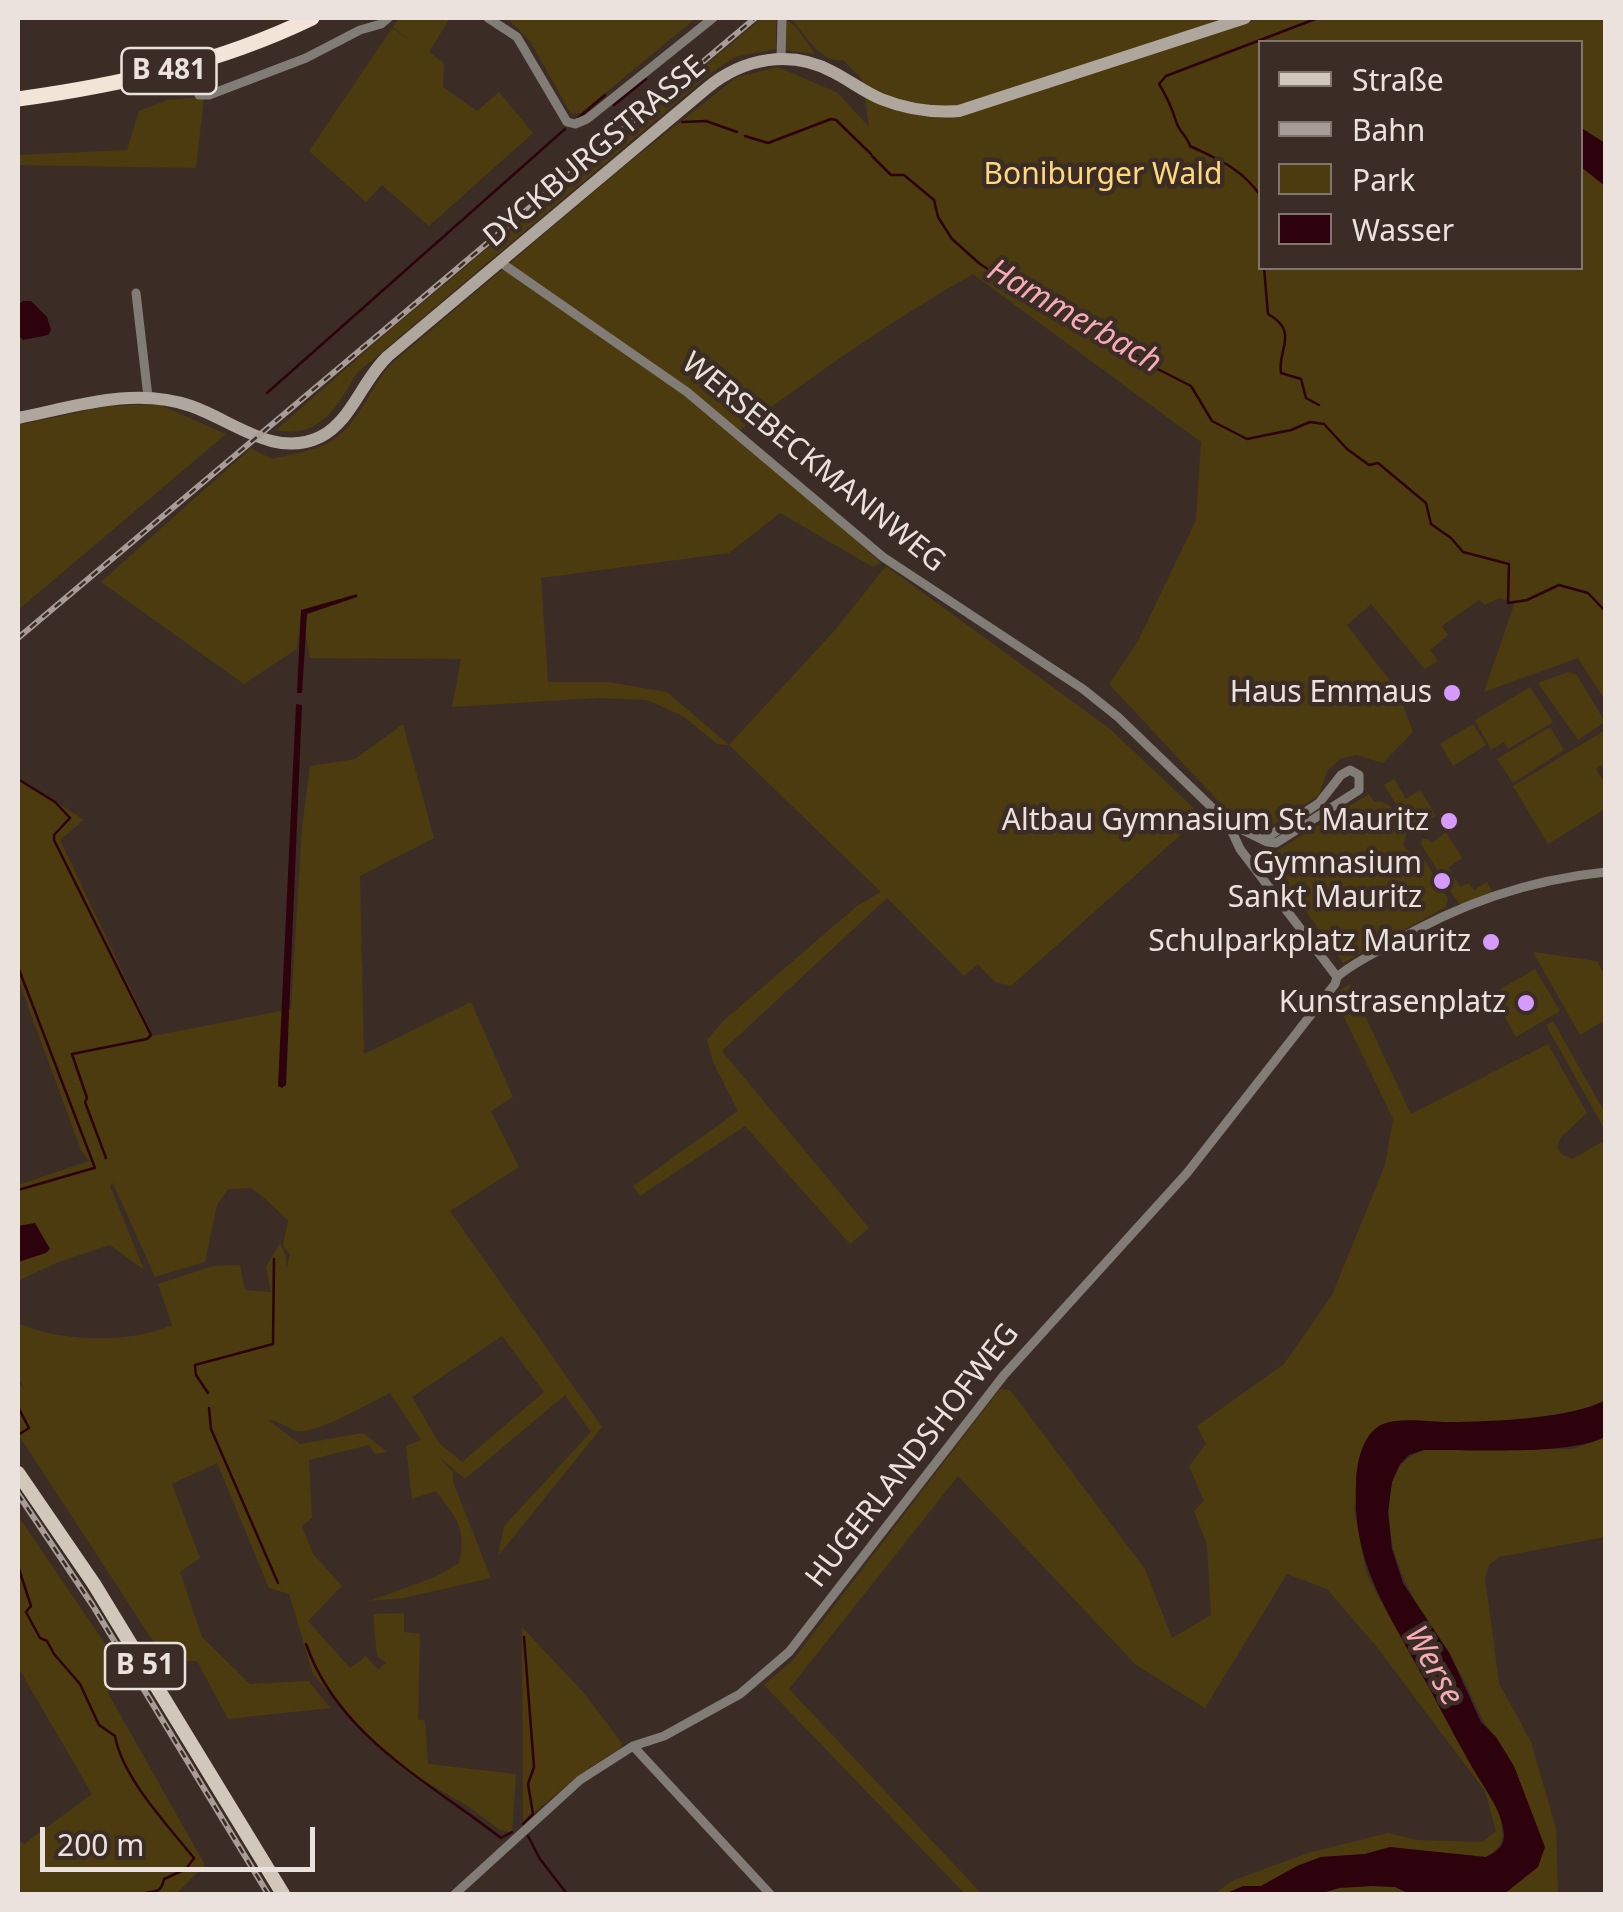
<!DOCTYPE html>
<meta charset="utf-8">
<style>
body{margin:0}
#map{position:relative;width:1623px;height:1912px;overflow:hidden;background:#3b2d26;font-family:"Noto Sans",sans-serif}
canvas{display:block}
.frame{position:absolute;inset:0;border:20px solid #ebe2dd;pointer-events:none}
.legend{position:absolute;left:1258px;top:40px;width:325px;height:230px;box-sizing:border-box;background:#3b2d26;border:2px solid #81756f;margin:0;padding:12px 18px;list-style:none;font-size:30px;color:#ebe2dd}
.legend li{display:flex;align-items:center;gap:20px;height:50px}
.legend b{width:50px;border:2px solid #81756f}
.scale{position:absolute;left:40px;top:1827px;width:275px;height:45px;box-sizing:border-box;border:5px solid #ebe2dd;border-top:0;padding-left:12px;font-size:30px;line-height:35px;white-space:nowrap;color:#ebe2dd;-webkit-text-stroke:8px #3b2d26;paint-order:stroke}
</style>
<div id="map">
<canvas width="1623" height="1912"></canvas>
<div class="frame"></div>
<ul class="legend">
<li><b style="height:12px;background:#d2c7bb"></b>Straße</li>
<li><b style="height:12px;background:#a79c97"></b>Bahn</li>
<li><b style="height:28px;background:#4c3b0e"></b>Park</li>
<li><b style="height:28px;background:#2d020d"></b>Wasser</li>
</ul>
<div class="scale">200 m</div>
</div>
<script>
const g = document.querySelector('canvas').getContext('2d');
g.lineJoin = 'round';
function fill(path, color) { g.fillStyle = color; g.fill(path, 'evenodd'); }
function trace(path, color, width, dash) { g.strokeStyle = color; g.lineWidth = width; g.lineCap = dash ? 'butt' : 'round'; g.setLineDash(dash || []); g.stroke(path); }
function label(font, color, halo, rows, align = 'center') {
  g.font = font + ' "Noto Sans",sans-serif'; g.lineWidth = 9; g.setLineDash([]); g.textBaseline = 'middle'; g.strokeStyle = halo; g.fillStyle = color; for (const [text, x, y, turn = 0] of rows) {
    g.save(); g.translate(x, y); g.rotate((+turn || 0) * Math.PI / 180); g.textAlign = isNaN(turn) ? turn : align; if (halo) g.strokeText(text, 0, 0); g.fillText(text, 0, 0); g.restore();
  }
}
const green = new Path2D(`
 M399 18H450L429 52 444 63 443 87 477 111 499 92 533 133 429 226 382 185 366 202 309 151 392 28 410 40 393 27Z
 M507 18H696L581 113 571 114 530 41Z
 M762 18H776V49L735 57 715 70 357 373C338 405 320 440 276 430L389 331Z
 M790 18H1605V700L1578 658 1484 692 1515 602 1499 598 1485 605 1479 600 1442 626 1448 635 1430 650 1438 661 1425 669 1371 604 1347 625 1397 690 1413 732 1383 763 1356 755 1339 759 1327 772 1319 795 1273 825 1236 820 1109 684 1138 641 1196 520 1201 442 973 274C890 321 813 376 736 433L881 563 873 567 780 513 729 553 541 578 548 682H608L667 692 729 745 835 630 886 566 1109 728 1202 816 1011 986 995 982 978 964 964 976 887 898 722 1051 869 1228 850 1244 745 1126 640 1196 633 1186 738 1111 713 1062 707 1040 722 1022 857 906 881 892 729 745 717 744 683 716 647 700 598 698 452 707 461 659 310 658 301 613 297 649 244 684 101 582 251 448 272 459C289 454 309 452 326 444 357 429 369 389 391 364L623 167 737 77 778 67 838 93 869 127 862 79 843 60C818 63 806 33 790 18ZM1260 42H1580V268H1260Z
 M785 19 796 27 815 54 784 50Z
 M204 97 196 168 18 165V155L127 150 139 111 167 100Z
 M158 404 226 434 18 610V425L107 406Z
 M1568 672 1577 675 1605 722 1578 740 1538 683Z
 M1530 687 1553 722 1508 749 1504 742 1491 750 1475 720Z
 M403 724 434 838 360 876 364 1054 471 1002 513 1097 491 1111 519 1167 450 1211 602 1427 498 1556 504 1526 591 1432 565 1395 465 1479 439 1457 453 1472V1482L491 1578 404 1598 369 1601 435 1577 459 1563C467 1528 457 1519 436 1491L412 1499 406 1446 421 1440 390 1393C371 1402 317 1434 298 1431 287 1429 280 1420 268 1420L300 1444 363 1433 387 1452 375 1454 369 1445 309 1460 312 1518 302 1526 313 1554 342 1586 308 1621 350 1668 366 1656 378 1670 386 1663 377 1656 373 1614 404 1613V1632L420 1634 418 1719 425 1721 428 1764 516 1774 512 1833 500 1830 466 1805 405 1770 370 1740 313 1674 289 1594 269 1588 217 1463 172 1484 200 1558 180 1572 202 1637 250 1684 309 1681 330 1708 228 1719 197 1661H166L18 1434V1381L25 1390 18 1377V1323C60 1342 129 1344 172 1325L158 1284 213 1266 240 1265 245 1290 271 1292 266 1267 280 1243 286 1257V1269L290 1255 283 1245 288 1221C285 1216 256 1190 252 1189 245 1187 236 1190 228 1189L217 1205 205 1262 155 1277 113 1183 110 1186 144 1270 110 1245 56 1263 18 1281V1185L89 1161 81 1150 18 979V777L84 820 60 840 153 1036 291 1009 302 827 310 766 355 759ZM502 1336 544 1392 462 1462 439 1443 412 1397Z
 M1473 724 1486 745 1453 766 1440 744Z
 M1550 727 1564 750 1513 783 1497 759Z
 M1605 730V763L1596 769 1605 784V809L1548 844 1513 786Z
 M1394 779 1406 799 1420 790 1436 816 1420 825 1419 835 1413 831 1384 785Z
 M1369 794 1374 802C1392 798 1398 818 1407 832L1403 845 1410 852 1419 851 1448 898 1446 907 1343 963 1267 857Z
 M1446 832 1462 858 1448 868 1460 887 1469 883 1474 890 1487 882 1492 892 1461 905 1455 898 1421 844 1422 839H1427L1432 843Z
 M1533 952 1597 961 1605 976V1020L1580 1035Z
 M1535 969 1560 1011 1516 1037 1492 994Z
 M1350 984 1411 1114 1548 1044 1587 1113 1561 1137 1557 1147 1561 1154 1572 1159 1602 1142 1605 1147V1400C1573 1418 1488 1422 1450 1422 1426 1422 1402 1419 1379 1426L1354 1509 1366 1572 1374 1589 1499 1812C1503 1834 1507 1845 1486 1857L1391 1848 1365 1854 1321 1857 1297 1866 1261 1886H1243L1225 1894H1214L1234 1880 1308 1853 1388 1833 1417 1840 1482 1842 1496 1831 1485 1791 1376 1646 1327 1589 1287 1574 1205 1708 1136 1665 958 1476 789 1689 982 1894H965L764 1685 793 1660 1000 1389 1010 1390 1145 1569 1172 1638 1211 1615 1207 1544 1194 1511 1204 1501 1189 1466 1206 1444 1197 1426 1284 1364 1332 1295 1385 1165 1393 1119 1333 994Z
 M1553 1021 1605 1113V1130L1546 1025Z
 M1605 1437V1537L1499 1557 1489 1565 1485 1578 1499 1683 1531 1742 1556 1828 1558 1894H1504L1538 1867 1496 1737C1477 1717 1473 1694 1459 1671 1425 1614 1382 1566 1390 1495 1393 1472 1401 1458 1424 1450L1573 1449Z
 M18 1516 115 1658 108 1693 205 1865 176 1894H18V1840L24 1844 92 1794 18 1667Z
 M522 1627 583 1692 622 1743 620 1748 579 1775 523 1822Z
 M1371 1886 1395 1887 1410 1894H1319L1339 1888Z`);
const water = new Path2D(`
 M1580 127 1605 143V186L1581 167Z
 M23 301H31L47 317 51 330 48 335 23 340 18 334V305Z
 M357 594V597L307 614 302 693H297L301 610Z
 M296 704 302 705 286 1085 282 1088 278 1086Z
 M35 1223 50 1249 46 1253 18 1262V1226Z
 M1605 1400V1437C1569 1456 1469 1449 1424 1450L1409 1455 1400 1464 1392 1482 1388 1512 1392 1549 1403 1583 1450 1654 1481 1722 1496 1737 1514 1766 1545 1847 1538 1867 1504 1894H1410L1395 1887 1371 1886 1339 1888 1319 1894H1225L1243 1886H1261L1297 1866 1321 1857 1365 1854 1390 1847 1486 1857C1495 1852 1504 1848 1504 1835 1503 1809 1480 1783 1468 1760 1450 1729 1435 1697 1417 1666 1381 1600 1352 1559 1356 1481 1357 1462 1362 1437 1379 1426 1396 1416 1428 1422 1447 1422 1486 1422 1573 1419 1605 1400Z`);
const stream = new Path2D(`
 M614 105 646 79
 M578 118 605 95
 M682 122 706 121 737 132
 M745 136 768 143 831 119 836 120 871 154
 M872 156 891 175H904L934 200 938 217 952 239 980 264 1038 301 1080 320 1092 322 1148 364 1191 386 1212 421 1247 439 1291 430 1310 422 1324 424 1347 449 1369 465 1378 463 1426 503 1431 524 1451 538 1463 552 1509 564 1508 603 1527 600 1559 585 1588 593 1606 612
 M1260 195C1241 168 1219 160 1190 146 1187 136 1180 132 1177 124 1172 108 1168 98 1159 84L1166 76 1318 18
 M1260 220V233
 M1264 268 1268 314C1300 332 1277 350 1281 373L1301 379 1306 398 1319 405
 M267 393 565 129
 M18 779 55 802 70 818 54 835V840L151 1035 147 1039 72 1054 87 1098 85 1102 106 1158
 M18 967 95 1168
 M18 1190 94 1168
 M208 1393 196 1375 195 1365 273 1344 274 1259
 M18 1407 29 1428 18 1435
 M209 1408 211 1429 278 1583
 M18 1566 31 1606 26 1612 40 1638 47 1641 54 1654 80 1684 99 1725 115 1736C122 1777 168 1826 194 1858L186 1869 164 1879C161 1895 153 1890 142 1894
 M306 1644C338 1736 429 1782 501 1838L512 1832
 M523 1824 533 1814 528 1784 534 1767 524 1637
 M528 1836 540 1859 567 1894`);
const street = new Path2D(`
 M488 18 517 37 567 122 575 124 587 119 713 18
 M781 59 782 18
 M199 95H209L306 58 360 30 381 24 388 18
 M500 262 687 392 883 557 1083 689 1118 717 1228 823 1240 849 1337 977
 M136 293 148 397
 M1228 823 1267 842 1276 843 1359 790V775L1350 770 1341 775 1319 803 1263 840
 M633 1746 770 1894
 M455 1894 580 1780 633 1746 664 1736 740 1694 789 1652 1004 1375 1187 1173 1335 984 1337 977C1353 963 1373 954 1391 944 1459 904 1527 880 1606 872`);
const secondary = new Path2D(`
 M18 418C74 407 134 386 191 406 232 420 274 459 320 437 352 421 362 380 388 356L707 88C743 58 791 49 833 72 849 80 864 92 881 99 906 109 932 113 959 111L1245 18`);
const primary = new Path2D(`
 M18 1473 94 1584 283 1894`);
const highway = new Path2D(`
 M18 99C120 85 219 63 312 18`);
const rail = new Path2D(`
 M18 638 755 18
 M18 1494 93 1606 268 1894`);
const markers = [
 [1452,693,10,"#d69bfa"],
 [1449,821,10,"#d69bfa"],
 [1442,881,10,"#d69bfa"],
 [1491,942,10,"#d69bfa"],
 [1526,1003,10,"#d69bfa"]
];
const shields = [
 [169,71,95],
 [145,1666,80]
];
const shieldNames = [
 ["B 481",169,71],
 ["B 51",145,1666]
];
const streetNames = [
 ["DYCKBURGSTRASSE",595,152,-40],
 ["WERSEBECKMANNWEG",813,463,39],
 ["HUGERLANDSHOFWEG",913,1456,-52]
];
const parkNames = [
 ["Boniburger Wald",1103,175]
];
const poiNames = [
 ["Haus Emmaus",1432,693],
 ["Altbau Gymnasium St. Mauritz",1429,821],
 ["Gymnasium",1422,864],
 ["Sankt Mauritz",1422,898],
 ["Schulparkplatz Mauritz",1471,942],
 ["Kunstrasenplatz",1506,1003]
];
const waterNames = [
 ["Hammerbach",1074,317,30],
 ["Werse",1433,1666,61]
];
fill(green, '#4c3b0e');
fill(water, '#2d020d');
trace(stream, '#2d020d', 2.5);
trace(street, '#817c76', 9);
trace(secondary, '#afa69d', 12);
trace(primary, '#d2c7bb', 14);
trace(highway, '#f2e4d7', 15);
trace(rail, '#a79c97', 6);
trace(rail, '#3b2d26', 2.5, [8]);
for (const [x, y, r, color] of markers) { const dot = new Path2D(); dot.arc(x, y, r, 0, 2 * Math.PI); g.fillStyle = color; g.fill(dot); trace(dot, '#3b2d26', 4); }
for (const [x, y, w] of shields) { const box = new Path2D(); box.roundRect(x - w / 2, y - 23, w, 46, 8); g.fillStyle = '#3b2d26'; g.fill(box); trace(box, '#ebe2dd', 2.5); }
label('bold 28px', '#ebe2dd', null, shieldNames);
label('30px', '#ebe2dd', '#3b2d26', streetNames);
label('30px', '#ffd87c', '#3b2d26', parkNames);
label('30px', '#ebe2dd', '#3b2d26', poiNames, 'right');
label('italic 32px', '#f6abb6', '#3b2d26', waterNames);
</script>
